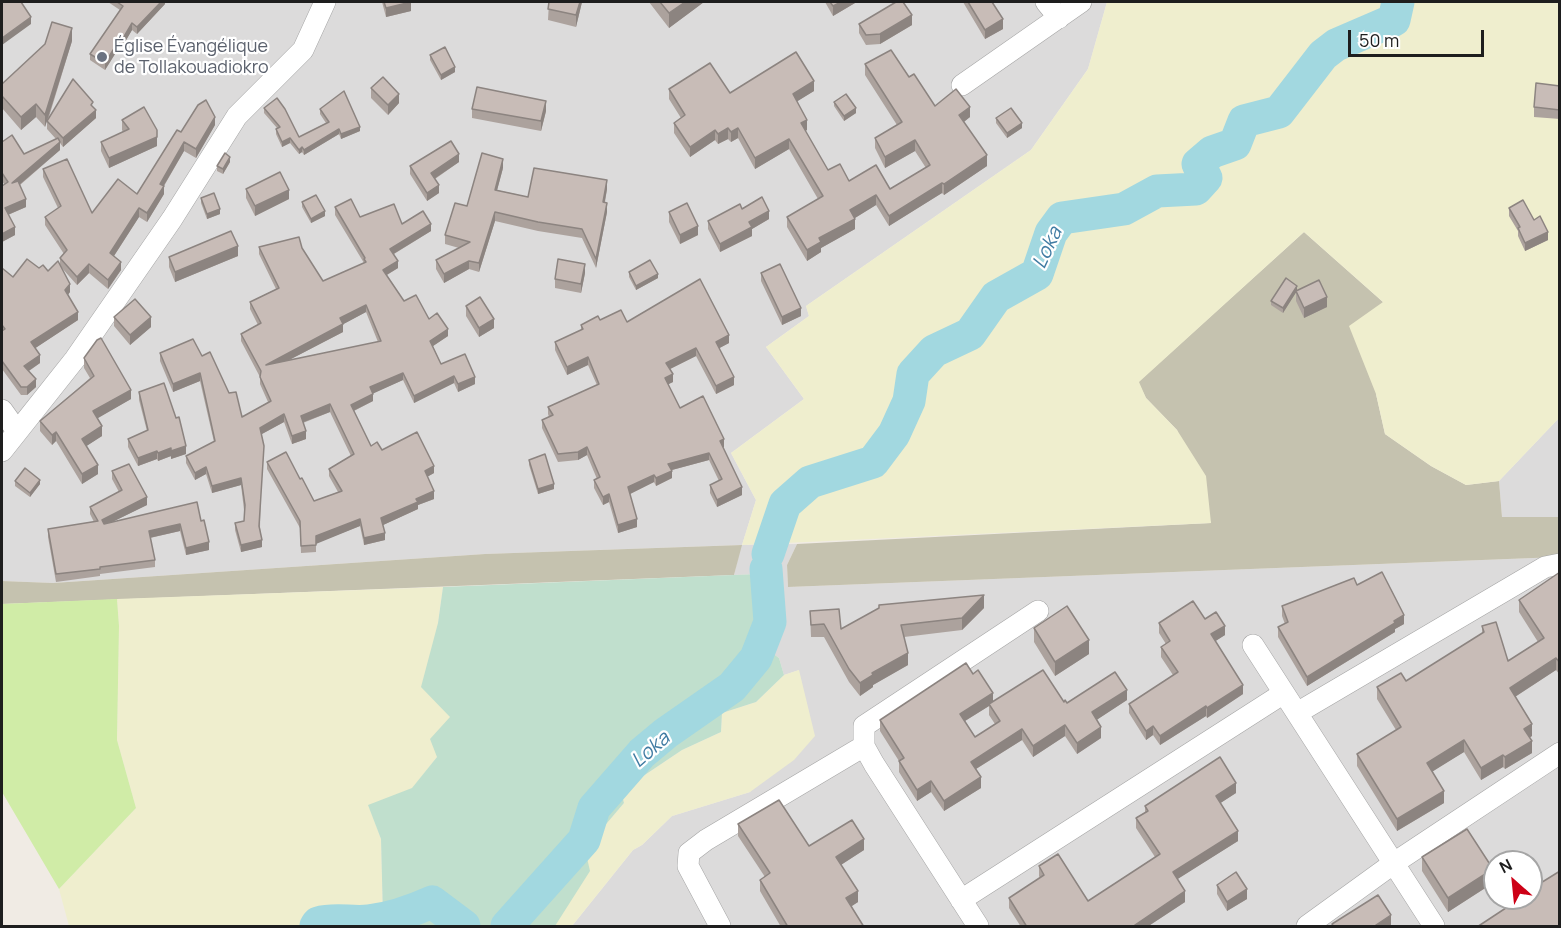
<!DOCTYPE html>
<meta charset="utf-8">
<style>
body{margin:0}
#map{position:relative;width:1561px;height:928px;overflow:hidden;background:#f0ebe4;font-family:Manrope,sans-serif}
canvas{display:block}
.frame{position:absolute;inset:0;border:3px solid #1e1e1e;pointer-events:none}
.north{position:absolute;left:1483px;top:850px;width:60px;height:60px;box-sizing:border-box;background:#fff;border:2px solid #a5a5a5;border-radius:50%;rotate:333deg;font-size:16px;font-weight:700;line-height:24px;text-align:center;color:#1e1e1e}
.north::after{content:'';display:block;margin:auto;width:21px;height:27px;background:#cd0016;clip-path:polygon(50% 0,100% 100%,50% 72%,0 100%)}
.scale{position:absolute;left:1348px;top:30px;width:136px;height:27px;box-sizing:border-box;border:3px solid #1e1e1e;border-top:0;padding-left:8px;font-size:18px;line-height:21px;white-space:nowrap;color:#1e1e1e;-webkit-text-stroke:4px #fff;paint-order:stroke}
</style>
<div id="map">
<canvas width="1561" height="928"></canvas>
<div class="frame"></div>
<div class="north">N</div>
<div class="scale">50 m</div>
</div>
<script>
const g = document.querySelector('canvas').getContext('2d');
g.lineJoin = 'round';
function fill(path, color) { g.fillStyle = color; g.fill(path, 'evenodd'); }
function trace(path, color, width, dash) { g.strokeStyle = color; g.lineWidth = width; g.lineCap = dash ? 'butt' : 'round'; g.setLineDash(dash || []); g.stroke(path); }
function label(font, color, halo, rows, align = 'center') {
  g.font = font + ' Manrope,sans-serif'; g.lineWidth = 4.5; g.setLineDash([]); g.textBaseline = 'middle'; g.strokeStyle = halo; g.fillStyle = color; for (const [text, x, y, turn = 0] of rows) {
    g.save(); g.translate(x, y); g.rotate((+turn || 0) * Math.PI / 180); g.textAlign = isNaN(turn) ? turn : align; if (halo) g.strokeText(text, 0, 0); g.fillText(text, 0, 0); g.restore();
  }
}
const residential = new Path2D(`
 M2 2H1107L1088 69 1031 150 806 306 809 316 766 347 804 399 731 453 756 500 742 545 797 544 787 565 788 587 1559 557V926H572L633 850 642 845 672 816 750 792 799 670 784 675 779 658 761 645V606L758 574 734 575 741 545 485 554 53 583 2 581ZM1495 862H1531V898H1495Z
 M1559 418V517H1502L1499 481Z`);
const construction = new Path2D(`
 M1304 232 1383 302 1376 394 1385 434 1431 466 1466 485 1499 481 1502 517H1559V557L788 587 787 565 797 544 1211 523 1177 430 1146 398 1138 382Z
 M742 545 734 575 2 604V581L53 583 485 554Z`);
const farmland = new Path2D(`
 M1107 2H1559V418L1499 481 1466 485 1431 466 1385 434 1376 394 1349 326 1383 302 1304 232 1139 382 1146 398 1177 430 1206 476 1211 523 742 545 756 500 731 453 804 399 766 347 809 316 806 306 1031 150 1088 69Z
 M443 587 438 623 450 717 437 757 413 788 369 806 381 839 383 918 386 926H69L59 889 136 808 117 740 119 626 117 599Z
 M799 670 815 736 794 760 750 792 672 816 642 845 633 850 572 926H555L585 849 624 803 620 792 682 750 721 732 722 713 756 702 784 675Z`);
const grass = new Path2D(`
 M117 599 119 626 117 740 136 808 59 889 2 792V604Z`);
const wetland = new Path2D(`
 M758 574 761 606V645L779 658 784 675 756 702 722 713 721 732 682 750 621 791 624 803 585 849 590 871 555 926H386L383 918 381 839 368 805 412 788 437 757 430 739 450 717 421 687 438 623 443 587Z`);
const river = new Path2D(`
 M768 554 785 504 810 482 873 462 894 434 909 401 913 374 934 351 970 334 996 297 1037 274 1051 233 1062 218 1124 209 1157 191 1196 189 1206 178 1198 164 1212 152 1235 144 1244 121 1279 112 1323 55 1336 45 1394 20 1398 2
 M316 926 318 923C335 918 351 923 369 921 392 918 412 911 432 902L464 926
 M507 926 584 840 594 808 642 753 666 733 732 687 756 658 770 622 766 569`);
const street = new Path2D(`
 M1046 2 1059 18
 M962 85 1081 2
 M2 410 17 431
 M2 451 75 359 172 219 237 116 303 50 325 2
 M1253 645 1434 926
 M1297 713 1545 567 1560 564
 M961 900 1284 693
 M720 926 688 866 689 853 706 840 864 746
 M978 926 874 764 864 746V726L1038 611
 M1307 926 1394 863 1560 753`);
const wall = new Path2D(`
 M108 2H165V4L137 34 132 30 122 47 120 46 105 70 90 60V54L120 10Z
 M382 2H411V11L386 17Z
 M549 2H582L576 27 548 20Z
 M649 2H704L669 28Z
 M825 2H855V3L833 16Z
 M963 2H992L1003 29 985 39Z
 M859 24 912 25 880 44 866 45 859 33Z
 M72 41 48 120 93 107 96 118 63 147 60 143V150L20 185 26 207 8 215 15 235 2 242 4 184 2 181V142L24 154 56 139 47 129V121L45 127 36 117 21 130 2 108V84Z
 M430 55 455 72 441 80 430 60Z
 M865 64 909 77 935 106 970 117 963 122 987 166 944 195 942 193 889 226 876 205 855 218V229L821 248V252L807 261 787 227V217L818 199 789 149 755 169 738 138 731 142 728 139 718 144 715 140 690 157 674 133V123L681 118 669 99V89L730 93 814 91 797 101 807 130 805 131 828 170 849 181 890 189 926 168 915 151 885 168 875 148V138L897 125 865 75Z
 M1560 86V119L1534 117V107Z
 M371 88 399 103 388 115 371 98Z
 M834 102 856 113 844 121 834 106Z
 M264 108 299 137 326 123 320 114V109L360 131 341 139 339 134 304 155 302 152 299 154 290 143 282 147 276 134V129L277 128 264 113Z
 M472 109 546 111 541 131 472 118Z
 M996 118 1022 128 1007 138 996 123Z
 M122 120 157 146 109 168 101 151V142L123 132 122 130Z
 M215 125 196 158 184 151 164 186V194L147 222 139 217 114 256 121 270 108 289 89 273 77 285 61 267 70 292 68 295 78 320 35 348 40 363 29 371 36 387 27 395H21L2 369V268L13 277 39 268 48 271 60 265V258L64 254 45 225V217L58 208 43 177V169L92 213 137 194 181 132Z
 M230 162 223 174 217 171V166Z
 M459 162 435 179 439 193 427 201 410 174V166Z
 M503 168 497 190 528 197 607 189 605 202 607 212 596 268 582 238 538 231 495 221 479 272 469 269 444 283 436 269V260L459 248 445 244V235Z
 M246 189 289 199 255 216 246 198Z
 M201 198 220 214 207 219 201 203Z
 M302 202 325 216 311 223 302 207Z
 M335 207 360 217 402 224 431 231 394 254 398 268 387 275 404 301 429 319 448 336 433 346 441 364 475 384 458 392 454 383 414 403 403 380 373 393V401L354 411 371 446 434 473 427 477 434 499 418 505V509L383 525 385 540 364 545 360 526 316 543V552L301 553 300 528 267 469V462L300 479 314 501 338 492 329 476V469L351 456 330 412 303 423 306 439 292 444 284 422 262 434 260 528 262 547 241 552 235 530V523L244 521V510L241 485 212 493 206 474 195 480 186 463V456L214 442 200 381 173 392 160 361V353L202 356 229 393 242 417 268 402 260 384V377L241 341V334L258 325 250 309V302L276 289 259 254V247L302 248 323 281 364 263 335 215ZM366 312 378 342 289 360 343 332V324Z
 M1509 208 1534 220 1548 240 1525 251 1518 236V231L1509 216Z
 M742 209 769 219 752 229V236L720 252 708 229V221Z
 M669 212 698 235 680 244 669 222Z
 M238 256 175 282 169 267V257Z
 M629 272 658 278 636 290 629 277Z
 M585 273 581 293 555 288V279Z
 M761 273 801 316 782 325 761 281Z
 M1297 291 1327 307 1304 318 1296 301V292L1283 313 1271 305V301Z
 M466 306 494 328 479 337 466 316Z
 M114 317 151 327 130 345 114 326Z
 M600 320 627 322 729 343 719 348 734 385 716 394 696 356 670 369 673 382 668 384 680 408 724 447H723L742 495 717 507 710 493V485L719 481 709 460 672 470V478L656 486 654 482 630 494 637 527 618 533 609 502 603 505 594 488V480L597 479 587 455 578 460 558 462 542 428V420L549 417 548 414V407L597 385 588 365 567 375 555 350V342L581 330V325Z
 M84 358 131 399 97 418 102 436 86 446 98 474 82 484 56 441 52 445 40 431V421L90 378 84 368Z
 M139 392 186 454 171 459V456L158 461 157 459 138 466 128 447V439L147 431 139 400Z
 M529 460 554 489 538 494 529 465Z
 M112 471 147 505 112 522 201 521 209 550 186 555 180 531 150 538 155 560V567L100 574V576L56 582 48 537V529L94 522 90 514V507L119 492 112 479Z
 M15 481 40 484 30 497 15 486Z
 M1560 572V675L1556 670 1515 697 1532 736 1530 737 1532 753 1505 769 1503 767 1481 780 1464 752 1432 771 1444 803 1397 831 1357 766V754L1396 730 1377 699V687L1406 681 1482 634V626L1508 661 1538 642 1519 612V600Z
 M1357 585 1404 624 1395 629V632L1307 686 1278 637V627L1285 624 1282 616V606Z
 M984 608 962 630 904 637 908 665 873 685V687L860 696 849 682 824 637H811L810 611 841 629Z
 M1205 619 1225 635 1215 641 1243 694 1207 718 1206 716 1160 745 1153 735 1146 740 1129 713V704L1173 675 1161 657V647L1166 644 1159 633V623Z
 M1034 628 1089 654 1055 676 1034 642Z
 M1127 700 1096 720 1101 738 1077 754 1065 736 1033 757 1022 740 976 769 981 788 944 811 931 792 917 801 899 772V761L880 731V720L993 702H1064L1067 703ZM989 706V715L995 724 975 737 965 721Z
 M1236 793 1220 803 1238 841 1177 879 1185 902 1147 927H1021L1009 908V898L1040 878 1039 876V866L1088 901 1155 857 1136 828V818L1145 812V806Z
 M738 824 809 846 864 850 841 865 858 902 851 906 864 927H781L760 891V880L765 877 738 836Z
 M1422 857 1493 883 1448 912 1422 871Z
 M1217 885 1247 899 1227 911 1217 894Z`);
const shadedWall = new Path2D(`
 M161 2H165V4L137 34V27Z
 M411 2V11L386 17V8Z
 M580 2H582L576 27V15Z
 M685 2H704L669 28V13Z
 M841 2H855V3L833 16V6Z
 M912 15V25L880 44V34Z
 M31 17V24L2 45V38Z
 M1003 19V29L985 39V30Z
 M132 23V30L122 47V40Z
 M72 28V41L45 127V115Z
 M120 39V46L105 70V63Z
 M455 67V72L441 80V75Z
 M814 81V91L793 104V94Z
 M399 94V103L388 115V105Z
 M546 101V111L541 131V121Z
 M36 104V117L21 130V117Z
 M970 107V117L959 126V115Z
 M856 108V113L844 121V116Z
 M96 110V118L63 147V138Z
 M215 117V125L196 158V149Z
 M807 120V130L801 133V123Z
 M1022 123V128L1007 138V133Z
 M360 127V131L341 139V134Z
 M728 128V139L718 144V134Z
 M738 128V138L731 142V132Z
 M339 129V134L304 155V150Z
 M715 130V140L690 157V147Z
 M157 137V146L109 168V158Z
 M290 138V143L282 147V142Z
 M789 139V149L755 169V158Z
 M915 140V151L885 168V157Z
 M60 142V150L12 191V183Z
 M184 142V151L160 192V184Z
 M302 147V152L299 154V150Z
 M459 154V162L431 181V173Z
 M987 155V166L944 195V184Z
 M230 157V162L223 174V169Z
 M503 159V168L495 198V190Z
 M607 180V189L603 211V202Z
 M942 183V193L889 226V216Z
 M439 185V193L427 201V193Z
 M164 186V194L147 222V213Z
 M289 190V199L255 216V206Z
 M876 195V205L850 221V210Z
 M26 199V207L5 216V208Z
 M607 203V212L596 268V259Z
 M139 208V217L110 262V253Z
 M220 209V214L207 219V214Z
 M325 211V216L311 223V219Z
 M769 211V219L752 229V236L720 252V244L749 222Z
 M495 212V221L479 272V263Z
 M855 219V229L821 248V252L807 261V250L819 238Z
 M431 224V231L390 256V249Z
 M698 226V235L680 244V235Z
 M15 227V235L2 242V234Z
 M1548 232V240L1525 251V243Z
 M238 246V256L175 282V272Z
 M398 261V268L383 277V270Z
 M469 261V269L444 283V274Z
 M121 262V270L108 289V280Z
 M89 264V273L77 285V277Z
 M585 264V273L581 293V284Z
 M658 274V278L636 290V286Z
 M70 284V292L65 298V290Z
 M1297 286V291L1283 313V308Z
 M1327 297V307L1304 318V308Z
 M366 305V312L340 326V318Z
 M801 308V316L782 325V317Z
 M78 312V320L31 351V342Z
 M151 317V327L130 345V335Z
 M494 319V328L479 337V328Z
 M343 324V332L266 372V365Z
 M448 329V336L430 348V341Z
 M729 335V343L716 350V342Z
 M696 348V356L666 371V363Z
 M40 355V363L24 374V366Z
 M588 357V365L567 375V367Z
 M200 373V381L173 392V384Z
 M403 373V380L370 395V387Z
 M673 374V382L665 386V378Z
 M454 376V383L414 403V396Z
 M475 377V384L458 392V384Z
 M734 377V385L716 394V386Z
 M36 379V387L27 395V387Z
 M131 390V399L93 421V411Z
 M373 394V401L351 412V405Z
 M330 404V412L301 423V416Z
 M284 414V422L260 435V428Z
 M102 426V436L82 449V439Z
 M306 431V439L292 444V436Z
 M56 432V441L52 445V435Z
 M724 439V447L720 449V441Z
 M186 446V454L171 459V451Z
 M587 447V455L578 460V452Z
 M171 448V456L158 461V453Z
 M157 451V459L138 466V458Z
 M709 453V460L668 471V464Z
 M98 465V474L82 484V474Z
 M434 466V473L425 478V471Z
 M206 467V474L195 480V473Z
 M672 471V478L656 486V478Z
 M654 475V482L628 495V487Z
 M241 478V485L212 493V486Z
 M40 480V484L30 497V493Z
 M554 484V489L538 494V489Z
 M742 487V495L717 507V500Z
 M434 491V499L418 505V509L381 526V518L416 499Z
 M609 494V502L603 505V497Z
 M147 497V505L102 527V520Z
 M360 519V526L316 544V536Z
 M637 519V527L618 533V525Z
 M180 524V531L149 538V531Z
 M385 533V540L364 545V538Z
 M262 540V547L241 552V545Z
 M209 542V550L186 555V548Z
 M984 595V608L962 630V618Z
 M1404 615V624L1395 629V632L1307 686V677L1394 621Z
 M1225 626V635L1211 644V634Z
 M1089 640V654L1055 676V662Z
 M908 653V665L873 685V687L860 696V683L872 673Z
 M1556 658V670L1510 700V688Z
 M1243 685V694L1207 718V708Z
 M1127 690V700L1092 723V712Z
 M993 693V704H989V706L960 724V714Z
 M1206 706V716L1160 745V736Z
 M1532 724V736L1524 741V729Z
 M1065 725V736L1033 757V746Z
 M1153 726V735L1146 740V731Z
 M1101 727V738L1077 754V743Z
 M1022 729V740L971 772V762Z
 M1464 740V752L1427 775V763Z
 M1532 741V753L1505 769V757Z
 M1503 755V767L1481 780V768Z
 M981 777V788L944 811V801Z
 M931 781V792L917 801V790Z
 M1236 783V793L1216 806V796Z
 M1444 791V803L1397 831V819Z
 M1238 831V841L1173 882V872Z
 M864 839V850L836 868V857Z
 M1493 869V883L1448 912V898Z
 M1247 889V899L1227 911V902Z
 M858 891V902L846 910V898Z
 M1185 891V902L1147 927H1132Z
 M1391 915V925L1388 927H1373Z`);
const building = new Path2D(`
 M2 2H21L31 17 2 38Z
 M117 2H161L137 27 132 23 122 40 120 39 105 63 90 54 123 6Z
 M384 2H411L386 8Z
 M549 2H580L576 15 548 9Z
 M660 2H685L669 13Z
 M830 2H841L833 6Z
 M896 2H903L912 15 880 34 866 35 859 24Z
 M968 2H992L1003 19 985 30Z
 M52 22 72 28 45 115 36 104 21 117 2 96V84L45 44Z
 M445 47 455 67 441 75 430 55Z
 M891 50 909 77 914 74 935 106 956 89 970 107 959 115 987 155 944 184 942 183 889 216 876 195 850 210 855 219 819 238 821 242 807 250 787 217 823 196 789 139 755 158 738 128 731 132 728 128 718 134 715 130 690 147 674 123 685 115 669 89 710 63 730 93 796 52 814 81 793 94 807 120 801 123 828 170 840 164 849 181 876 165 890 189 930 165 915 140 885 157 875 138 902 122 865 64Z
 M383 77 399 94 388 105 371 88Z
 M73 79 93 102 91 105 96 110 63 138 47 121Z
 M1536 83 1560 86V110L1534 107Z
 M477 87 546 101 541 121 472 109Z
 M344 91 360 127 341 134 339 129 304 150 302 147 299 150 290 138 282 142 276 129 280 127 264 108 277 98 285 109 299 137 329 122 320 109Z
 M846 94 856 108 844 116 834 102Z
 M206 100 215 117 196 149 184 142 160 184 164 186 147 213 139 208 110 253 121 262 108 280 89 264 77 277 60 258 67 250 45 217 61 206 43 169 67 159 92 213 118 179 137 194 177 130 181 132 198 105Z
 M144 107 157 130V137L109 158 101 142 129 129 122 120Z
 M1011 108 1022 123 1007 133 996 118Z
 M12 135 24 154 58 138 60 142 12 183 18 181 26 199 5 208 15 227 2 234V186L8 182 2 173V142Z
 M451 141 459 154 431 173 439 185 427 193 410 166Z
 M225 153 230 157 223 169 217 166Z
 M482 153 503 159 495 190 528 197 534 168 607 180 603 202 607 203 596 259 582 229 538 222 495 212 479 263 469 261 444 274 436 260 470 242 445 235 455 203 467 206Z
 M280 172 289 190 255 206 246 189Z
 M214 193 220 209 207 214 201 198Z
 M316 195 325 211 311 219 302 202Z
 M762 197 769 211 749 222 752 227 720 244 708 221 740 204 742 209Z
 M351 199 360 217 394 204 402 224 423 211 431 224 390 249 398 261 383 270 404 301 416 295 429 319 437 313 448 329 430 341 441 364 465 354 475 377 458 384 454 376 414 396 403 373 370 387 373 394 351 405 371 446 377 442 382 450 417 432 434 466 425 471 434 491 416 499 418 502 381 518 385 533 364 538 360 519 316 536V545L301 546 300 521 267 462 286 452 300 479 302 478 314 501 342 491 329 469 354 454 330 404 301 416 306 431 292 436 284 414 260 428 264 446 259 526 262 540 241 545 235 523 244 521 245 505 241 478 212 486 206 467 195 473 186 456 215 441 200 373 173 384 160 353 193 339 202 356 210 352 229 393 236 392 242 417 271 401 260 377 261 371 241 334 261 323 250 302 279 288 259 247 299 237 302 248 323 281 366 262 364 259 365 258 335 207ZM366 305 381 341 266 365 343 324 340 318Z
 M1523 200 1534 220 1540 216 1548 232 1525 243 1518 228 1520 227 1509 208Z
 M687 203 698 226 680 235 669 212Z
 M231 231 238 246 175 272 169 257Z
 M27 259 39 268 43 265 48 271 58 261 70 284 65 290 78 312 31 342 40 355 24 366 36 379 27 387H21L2 361V331L5 329 2 325V268L13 277Z
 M558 259 585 264 581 284 555 279Z
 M650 260 658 274 636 286 629 272Z
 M780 264 801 308 782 317 761 273Z
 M1286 278 1297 286 1283 308 1271 301Z
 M700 279 729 335 716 342 734 377 716 386 696 348 666 363 673 374 665 378 680 408 703 396 724 439 720 441 742 487 717 500 710 485 722 479 709 453 668 464 672 471 656 478 654 475 628 487 637 519 618 525 609 494 603 497 594 480 600 477 587 447 578 452 558 454 542 420 553 415 548 407 599 384 588 357 567 367 555 342 583 329 581 325 598 316 600 320 621 310 627 322Z
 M1319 280 1327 297 1304 308 1296 291Z
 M480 297 494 319 479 328 466 306Z
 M135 299 151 317 130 335 114 317Z
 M101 338 131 390 93 411 102 426 82 439 98 465 82 474 56 432 52 435 40 421 94 376 84 358 97 340Z
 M164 383 176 418 179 417 186 446 171 451V448L158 453 157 451 138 458 128 439 148 430 139 392Z
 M545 454 554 484 538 489 529 460Z
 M129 464 147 497 102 520 104 524 197 502 201 521 204 520 209 542 186 548 180 524 149 531 155 560 100 567V569L56 574 48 529 98 521 90 507 122 490 112 471Z
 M25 468 40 480 30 493 15 481Z
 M1382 572 1404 615 1394 621 1395 623 1307 677 1278 627 1288 622 1282 606 1354 578 1357 585Z
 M1560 572V663L1556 658 1510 688 1532 724 1524 729 1532 741 1505 757 1503 755 1481 768 1464 740 1427 763 1444 791 1397 819 1357 754 1401 727 1377 687 1401 673 1406 681 1484 632 1482 626 1496 622 1508 661 1544 638 1519 600Z
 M984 595 962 618 901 625 908 653 872 673 873 675 860 683 849 669 824 624 811 625 810 611 839 609 841 629 879 608V605Z
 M1193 601 1205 619 1216 612 1225 626 1211 634 1243 685 1207 708 1206 706 1160 736 1153 726 1146 731 1129 704 1178 672 1161 647 1170 641 1159 623Z
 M1067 606 1089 640 1055 662 1034 628Z
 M966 663 973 674 978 670 993 693 960 714 975 737 1000 721 989 704 1043 670 1064 702 1065 700 1067 703 1115 672 1127 690 1092 712 1101 727 1077 743 1065 725 1033 746 1022 729 971 762 981 777 944 801 931 781 917 790 899 761 904 758 880 720Z
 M1220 757 1236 783 1216 796 1238 831 1173 872 1185 891 1132 927H1027L1009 898 1044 875 1039 866 1058 854 1088 901 1160 854 1136 818 1148 811 1145 806Z
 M779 800 809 846 852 820 864 839 836 857 858 891 846 898 864 927H788L760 880 770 873 738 824Z
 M1467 829 1493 869 1448 898 1422 857Z
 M1560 871V927H1477L1515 902 1513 900 1516 898H1531V889Z
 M1236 872 1247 889 1227 902 1217 885Z
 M1378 895 1391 915 1373 927H1334L1332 924Z`);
const markers = [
 [102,57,6,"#6b7280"]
];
const worshipNames = [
 ["Église Évangélique",114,47],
 ["de Tollakouadiokro",114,68]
];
const waterNames = [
 ["Loka",1048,248,-65],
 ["Loka",651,750,-41]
];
fill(residential, '#dcdbdb');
fill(construction, '#c5c2af');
fill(farmland, '#efeece');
fill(grass, '#d0eca7');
fill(wetland, '#c0dfcd');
trace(river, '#a2d8e0', 33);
trace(street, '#a5a5a5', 22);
trace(street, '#fff', 21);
fill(wall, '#aca29d');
fill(shadedWall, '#8c8480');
fill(building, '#c8bcb7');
trace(building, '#8c8480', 1.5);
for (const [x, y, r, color] of markers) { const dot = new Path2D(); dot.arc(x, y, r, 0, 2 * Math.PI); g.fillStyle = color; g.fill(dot); trace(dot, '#fff', 2); }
label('18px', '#5b616d', '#fff', worshipNames, 'left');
label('italic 20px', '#417ca3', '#fff', waterNames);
</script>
